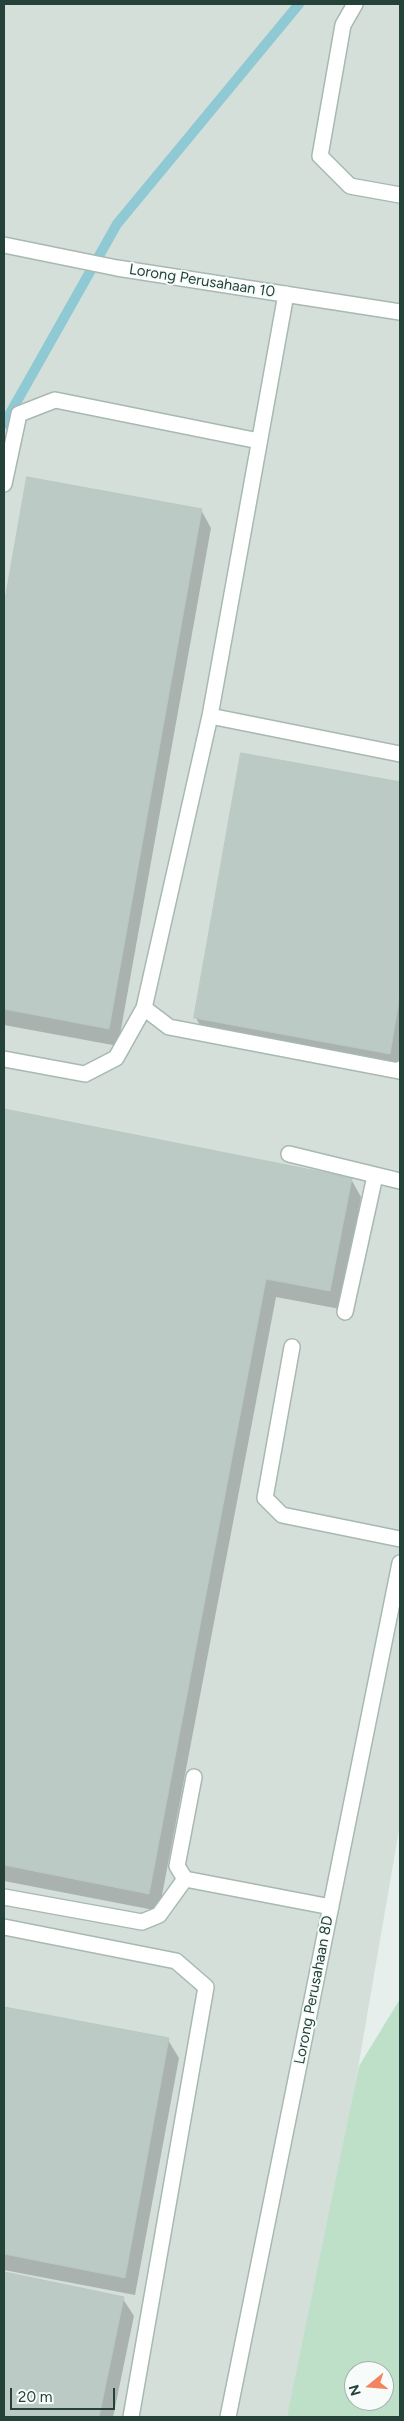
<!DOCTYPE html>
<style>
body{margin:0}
#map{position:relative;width:404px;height:2421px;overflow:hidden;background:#e6efeb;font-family:Figtree,sans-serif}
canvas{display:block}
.frame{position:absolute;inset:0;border:5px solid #24423a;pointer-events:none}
.north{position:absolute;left:344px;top:2361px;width:50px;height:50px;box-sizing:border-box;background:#f7fbf9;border:1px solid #a3b1ad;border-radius:50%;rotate:253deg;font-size:14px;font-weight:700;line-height:20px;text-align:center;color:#24423a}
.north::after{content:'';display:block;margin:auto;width:18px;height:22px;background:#f4845f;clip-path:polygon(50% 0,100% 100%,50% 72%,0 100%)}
.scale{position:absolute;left:10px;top:2388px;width:105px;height:22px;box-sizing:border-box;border:2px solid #24423a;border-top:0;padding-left:6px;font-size:15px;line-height:18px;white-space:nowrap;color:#24423a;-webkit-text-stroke:4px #f7fbf9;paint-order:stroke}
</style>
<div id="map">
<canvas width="404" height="2421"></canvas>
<div class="frame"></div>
<div class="north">N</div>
<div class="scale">20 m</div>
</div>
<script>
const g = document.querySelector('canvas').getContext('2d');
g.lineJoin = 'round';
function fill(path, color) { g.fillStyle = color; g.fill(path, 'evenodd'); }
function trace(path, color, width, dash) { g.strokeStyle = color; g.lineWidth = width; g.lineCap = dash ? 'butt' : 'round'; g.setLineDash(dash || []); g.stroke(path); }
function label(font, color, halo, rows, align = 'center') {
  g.font = font + ' Figtree,sans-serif'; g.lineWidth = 4; g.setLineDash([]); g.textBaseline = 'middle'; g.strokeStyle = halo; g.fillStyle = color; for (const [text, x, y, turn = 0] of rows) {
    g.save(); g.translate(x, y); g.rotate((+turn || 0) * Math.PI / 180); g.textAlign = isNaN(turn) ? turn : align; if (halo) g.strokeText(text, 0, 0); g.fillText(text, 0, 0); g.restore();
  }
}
const built = new Path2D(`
 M4 4H400V1824L298 2417H4Z`);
const green = new Path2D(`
 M400 1999V2417H287L359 2066ZM354 2371H384V2401H354Z`);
const shadow = new Path2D(`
 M28 478 201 510 211 528 118 1046 4 1025V613Z
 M242 754 400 783V1069L206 1036 196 1018Z
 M4 1110 351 1179 361 1197 340 1309 276 1297 159 1911 4 1881Z
 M4 2008 168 2040 179 2058 135 2295 4 2270Z
 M4 2273 123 2299 134 2316 113 2417H4Z`);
const stream = new Path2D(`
 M4 424 117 224 299 4`);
const building = new Path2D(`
 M27 477 202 509 109 1029 4 1009V606Z
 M241 753 400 782V995L390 1054 194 1018Z
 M4 1109 352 1178 330 1291 266 1279 149 1894 4 1865Z
 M4 2007 169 2038 125 2278 4 2254Z
 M4 2272 124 2297 99 2417H4Z`);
const minor = new Path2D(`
 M355 4 343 25 320 156 350 186 400 195
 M4 245 117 268 400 312
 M286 294 210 716 144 1008 169 1027 399 1071 400 1069
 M4 484 19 414 55 400 259 441
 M210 716 400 754
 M4 1059 85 1074 116 1058 144 1008
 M289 1154 400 1181
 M345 1312 375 1176
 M292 1347 265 1498 282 1515 400 1539
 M194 1777 177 1866 185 1879 331 1907
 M4 1897 142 1922 159 1915 185 1879
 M4 1927 176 1961 206 1987 131 2417
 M228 2417 400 1563`);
const streetNames = [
 ["Lorong Perusahaan 10",202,281,9],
 ["Lorong Perusahaan 8D",314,1990,-79]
];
fill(built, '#d4dfda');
fill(green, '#bfe0c8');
fill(shadow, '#0003');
trace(stream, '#8ec9d4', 10);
fill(building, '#bbcac4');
trace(building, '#b8c9c2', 1);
trace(minor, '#a8b8b2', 18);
trace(minor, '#fff', 15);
label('15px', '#24423a', '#f7fbf9', streetNames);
</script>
